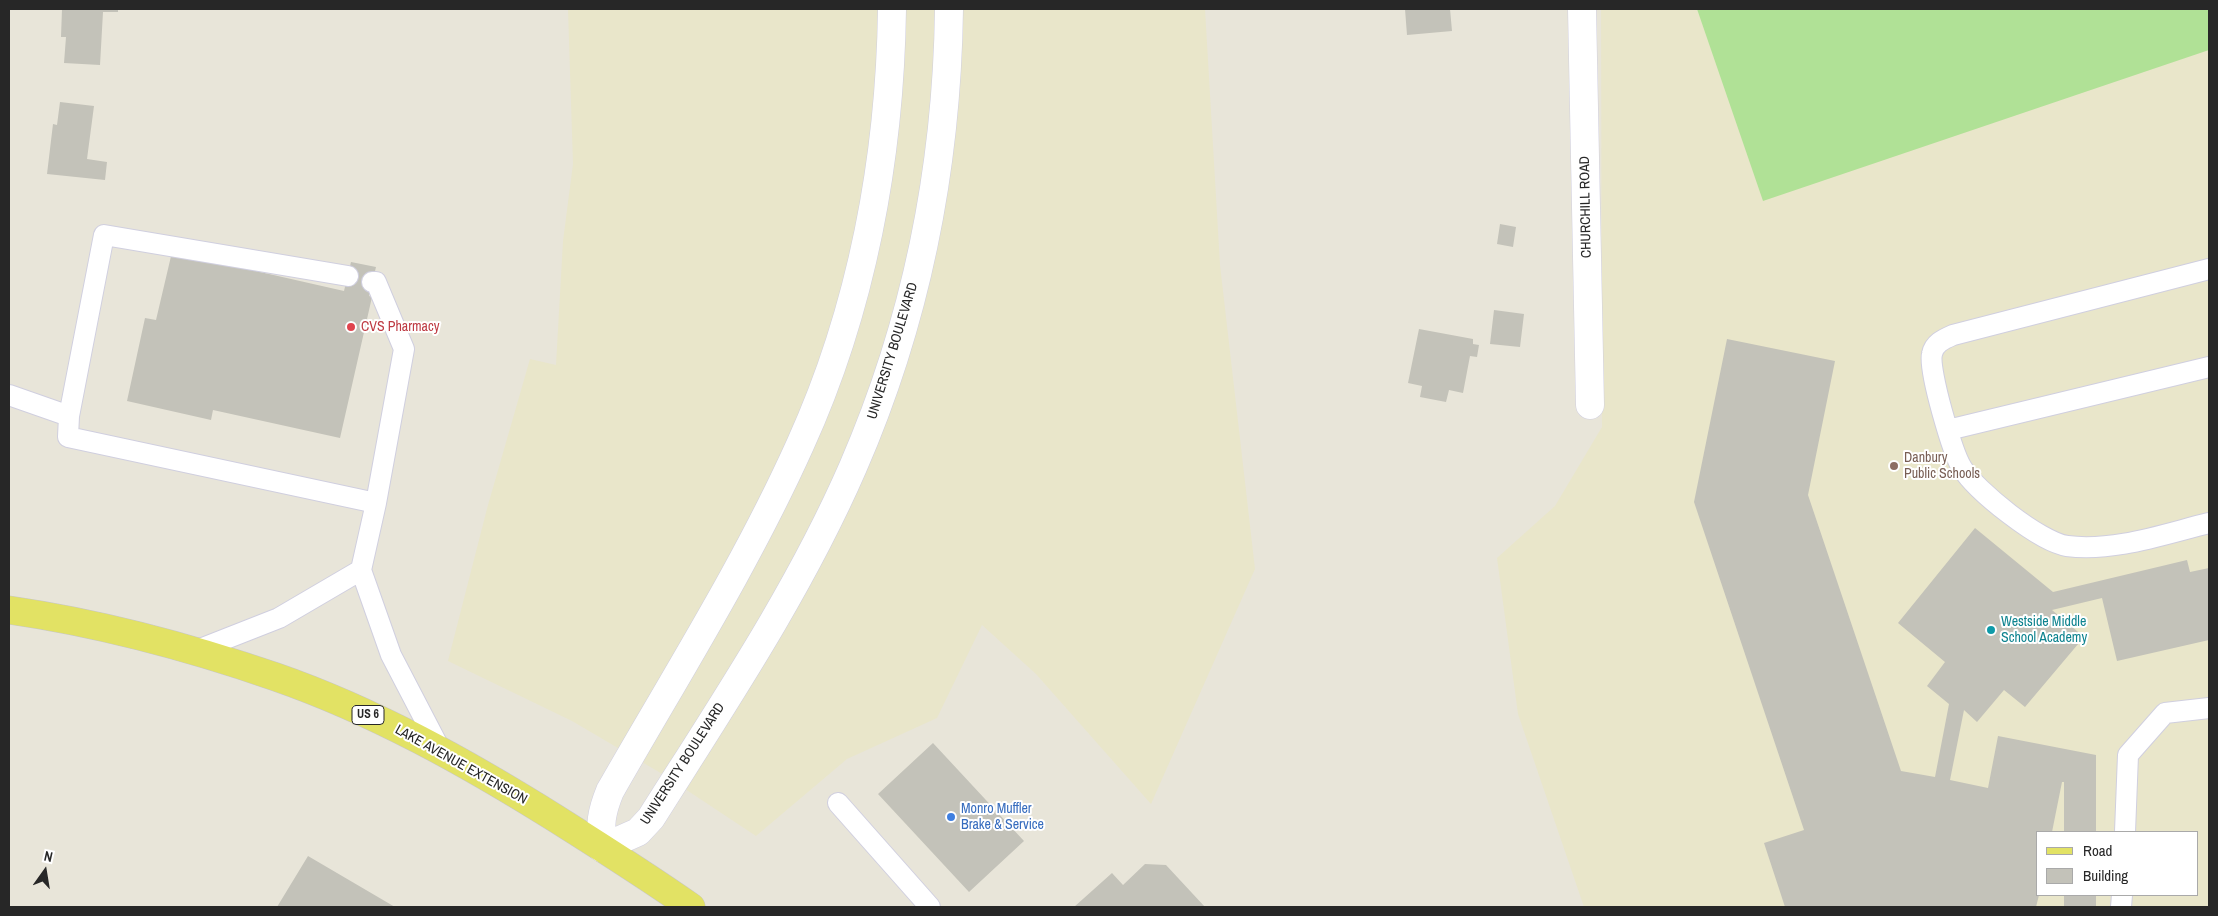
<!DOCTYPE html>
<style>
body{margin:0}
#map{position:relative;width:2218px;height:916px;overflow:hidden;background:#e8e5d9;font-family:"Archivo Narrow",sans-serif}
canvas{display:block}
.frame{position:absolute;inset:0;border:10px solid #272727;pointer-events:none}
.legend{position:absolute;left:2036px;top:831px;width:162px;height:65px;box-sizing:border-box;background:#fff;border:1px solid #a9a9a9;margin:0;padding:6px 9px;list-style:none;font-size:15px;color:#272727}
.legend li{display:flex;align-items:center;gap:10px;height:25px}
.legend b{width:25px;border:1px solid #a9a9a9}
.north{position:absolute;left:20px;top:846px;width:50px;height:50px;-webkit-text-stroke:4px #fff;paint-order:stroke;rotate:13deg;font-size:14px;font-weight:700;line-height:20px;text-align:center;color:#272727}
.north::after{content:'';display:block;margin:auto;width:18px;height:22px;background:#272727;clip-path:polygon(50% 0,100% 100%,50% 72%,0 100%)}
</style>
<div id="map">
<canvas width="2218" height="916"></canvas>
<div class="frame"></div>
<ul class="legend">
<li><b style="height:6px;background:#e2e264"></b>Road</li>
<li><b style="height:14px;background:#c3c2b9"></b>Building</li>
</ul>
<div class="north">N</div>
</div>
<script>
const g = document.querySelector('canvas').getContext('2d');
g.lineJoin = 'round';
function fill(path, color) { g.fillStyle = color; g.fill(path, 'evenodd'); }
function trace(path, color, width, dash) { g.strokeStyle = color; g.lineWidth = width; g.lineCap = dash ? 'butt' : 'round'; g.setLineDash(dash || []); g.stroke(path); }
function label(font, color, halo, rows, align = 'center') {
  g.font = font + ' "Archivo Narrow",sans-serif'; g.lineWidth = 4; g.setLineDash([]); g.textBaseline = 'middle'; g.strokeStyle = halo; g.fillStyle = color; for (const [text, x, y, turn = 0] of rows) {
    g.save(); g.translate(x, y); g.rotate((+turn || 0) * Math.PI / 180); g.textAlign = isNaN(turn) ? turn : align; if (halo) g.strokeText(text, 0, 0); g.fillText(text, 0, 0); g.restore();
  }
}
const education = new Path2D(`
 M568 9H1205L1220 265 1255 569 1151 804 1036 674 982 625 937 718 847 759 756 836 664 775 572 721 448 661 488 505 530 359 556 365 563 241 573 164Z
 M1601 9H2209V907H1584L1518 714 1497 558 1555 506 1602 427ZM2037 832H2197V895H2037Z`);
const pitch = new Path2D(`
 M1697 9H2209V50L1763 201Z`);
const building = new Path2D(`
 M62 9H118V12H103L100 65 64 63 66 37H61Z
 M1405 9H1450L1452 31 1407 35Z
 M60 102 94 106 87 159 107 162 105 180 47 174 53 124 57 125Z
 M1500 224 1516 227 1513 247 1497 244Z
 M172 252 344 291 351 262 376 267 369 296 372 297 340 438 213 410 211 420 127 401 145 318 156 320Z
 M1494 310 1524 314 1520 347 1490 344Z
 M1419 329 1473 339V344L1479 345 1477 357 1470 356 1463 393 1449 390 1446 402 1420 397 1422 386 1408 383Z
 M1727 339 1835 361 1808 495 1901 771 1935 777 1949 704 1927 686 1945 662 1898 623 1975 528 2053 592 2187 560 2190 572 2209 568V640L2117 661 2102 598 2052 610 2084 637 2025 707 2004 690 1977 722 1964 710 1950 780 1988 788 1998 736 2096 755V832H2064V782H2062L2052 832H2037V895H2039L2036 907H1785L1764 843 1804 830 1694 502Z
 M933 743 1024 841 969 892 878 794Z
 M308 856 395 907H277Z
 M1145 864 1166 865 1205 907H1074L1112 873 1123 885Z
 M2064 895H2096V907H2064Z`);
const service = new Path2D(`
 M2209 269 1953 335C1944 339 1934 343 1932 354 1928 370 1953 454 1962 468 1976 491 2040 542 2067 546 2114 552 2164 534 2209 523
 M372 282H376L404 349 376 503 361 570 391 655 441 751
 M9 395 69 416 104 235 348 276
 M69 416 68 437 376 503
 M1948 430 2209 367
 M195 651 279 618 361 570
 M838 803 930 907
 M2125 832 2128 755 2165 713 2209 708
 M2121 907 2122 895`);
const minor = new Path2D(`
 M892 9C890 158 862 309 800 445 746 565 675 677 610 791 601 813 600 824 602 848L638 832 651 818C723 704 799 591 853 467 916 322 947 166 949 9
 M1582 9 1590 405`);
const primary = new Path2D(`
 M9 610C99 623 189 647 276 677 374 711 467 763 555 818 601 847 647 876 691 907`);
const markers = [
 [351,327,5,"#e0444e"],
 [1894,466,5,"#8d6e63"],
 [1991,630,5,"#0f9aa8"],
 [951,817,5,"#3f7fe0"]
];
const shields = [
 [368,715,32]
];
const shieldNames = [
 ["US 6",368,715]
];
const streetNames = [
 ["CHURCHILL ROAD",1586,207,-91],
 ["UNIVERSITY BOULEVARD",893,351,-73],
 ["UNIVERSITY BOULEVARD",683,764,-57],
 ["LAKE AVENUE EXTENSION",461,765,29]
];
const healthNames = [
 ["CVS Pharmacy",361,327]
];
const educationNames = [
 ["Danbury",1904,458],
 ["Public Schools",1904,474]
];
const cultureNames = [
 ["Westside Middle",2001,622],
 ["School Academy",2001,638]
];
const shopNames = [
 ["Monro Muffler",961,809],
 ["Brake & Service",961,825]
];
fill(education, '#e9e6ca');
fill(pitch, '#b0e196');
fill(building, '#c3c2b9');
trace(service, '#d0cfdf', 22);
trace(minor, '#d0cfdf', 29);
trace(primary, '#c7c7c7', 29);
trace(service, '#fff', 20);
trace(minor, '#fff', 28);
trace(primary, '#e2e264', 28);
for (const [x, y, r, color] of markers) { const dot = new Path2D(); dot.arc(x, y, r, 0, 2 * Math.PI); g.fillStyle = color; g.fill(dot); trace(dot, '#fff', 2); }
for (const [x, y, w] of shields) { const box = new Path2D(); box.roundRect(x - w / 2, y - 9.5, w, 19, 4); g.fillStyle = '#fff'; g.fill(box); trace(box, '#272727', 1); }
label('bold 12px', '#272727', null, shieldNames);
label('14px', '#272727', '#fff', streetNames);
label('14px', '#be3a42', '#fff', healthNames, 'left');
label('14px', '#785e54', '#fff', educationNames, 'left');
label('14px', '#0d838f', '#fff', cultureNames, 'left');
label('14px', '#366cbe', '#fff', shopNames, 'left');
</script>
